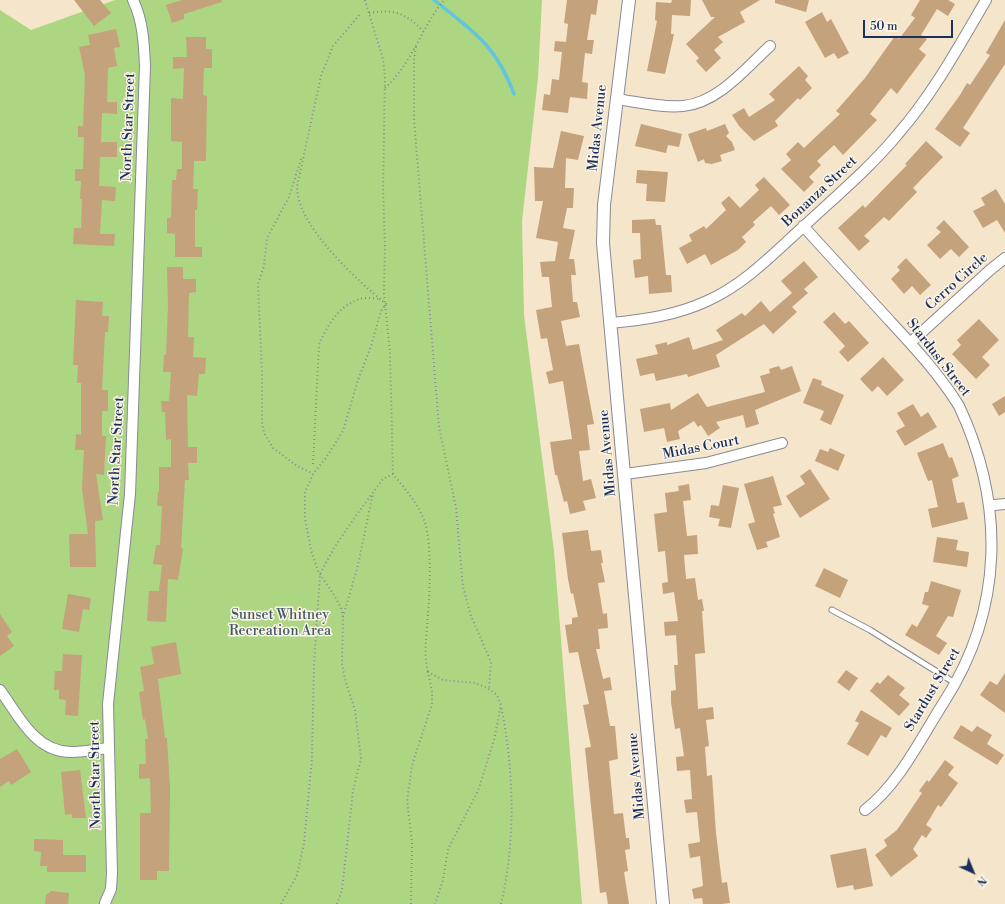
<!DOCTYPE html>
<style>
body{margin:0}
#map{position:relative;width:1005px;height:904px;overflow:hidden;background:#f5e5ca;font-family:"Libre Bodoni",serif}
canvas{display:block}
.north{position:absolute;left:953px;top:852px;width:40px;height:40px;-webkit-text-stroke:3px #fcf5e5;paint-order:stroke;rotate:136deg;font-size:11px;font-weight:700;line-height:16px;text-align:center;color:#1b2f5e}
.north::after{content:'';display:block;margin:auto;width:14px;height:18px;background:#1b2f5e;clip-path:polygon(50% 0,100% 100%,50% 72%,0 100%)}
.scale{position:absolute;left:863px;top:20px;width:90px;height:18px;box-sizing:border-box;border:2px solid #1b2f5e;border-top:0;padding-left:5px;font-size:12px;line-height:14px;white-space:nowrap;color:#1b2f5e;-webkit-text-stroke:3px #fcf5e5;paint-order:stroke}
</style>
<div id="map">
<canvas width="1005" height="904"></canvas>
<div class="north">N</div>
<div class="scale">50 m</div>
</div>
<script>
const g = document.querySelector('canvas').getContext('2d');
g.lineJoin = 'round';
function fill(path, color) { g.fillStyle = color; g.fill(path, 'evenodd'); }
function trace(path, color, width, dash) { g.strokeStyle = color; g.lineWidth = width; g.lineCap = dash ? 'butt' : 'round'; g.setLineDash(dash || []); g.stroke(path); }
function label(font, color, halo, rows, align = 'center') {
  g.font = font + ' "Libre Bodoni",serif'; g.lineWidth = 3; g.setLineDash([]); g.textBaseline = 'middle'; g.strokeStyle = halo; g.fillStyle = color; for (const [text, x, y, turn = 0] of rows) {
    g.save(); g.translate(x, y); g.rotate((+turn || 0) * Math.PI / 180); g.textAlign = isNaN(turn) ? turn : align; if (halo) g.strokeText(text, 0, 0); g.fillText(text, 0, 0); g.restore();
  }
}
const green = new Path2D(`
 M115 0H542L538 78 522 221 524 315 554 551 582 904H0V10L31 30Z`);
const stream = new Path2D(`
 M434 0C473 31 496 45 514 94`);
const building = new Path2D(`
 M74 0H100L111 13 94 26Z
 M182 0H221L222 2 184 14V19L172 23 166 5Z
 M567 0H598L596 15 591 14 587 40H594L592 54 585 53 582 82 588 83 587 99 570 97 568 113 542 110 544 94 550 95 552 79 559 80 562 52 554 51 555 41 566 42 568 24 564 23Z
 M672 0H691L690 16 672 15 671 34H674L665 74 647 71 657 21 655 20 656 2 671 3Z
 M702 0H760L740 12 745 22 718 37 723 42 714 50 721 58 706 72 696 61 699 58 686 44 715 17H711Z
 M775 0H809L806 12 775 3Z
 M920 0H948L955 4 948 16 937 9 921 35 927 39 919 49 926 55 897 94 891 88 870 114 877 120 843 155 834 145 817 161 821 165 809 177 814 182 804 192 781 169 791 160 786 154 798 142 804 148 840 114 836 111 865 78 895 36 899 39 915 18 911 15Z
 M822 12 827 22 831 19 849 53 838 59 834 53 825 58 805 22Z
 M1005 20V64L963 128 970 133 960 147 935 129 960 95 967 83 970 85 990 55 986 53Z
 M116 29 120 47 114 48 117 66 108 68 107 102H117V114L102 113 101 142H117V157H100L99 186 116 187 115 201 102 200 100 234H115L114 246 73 244 74 228H81L82 199H80L81 181H75V169H83L84 137H78V126H83L85 75 79 47 90 45 88 35Z
 M186 37H206V49H212V68H204L203 95 207 96 206 161H194L193 189H198L197 210H195V247H202V257H175V234L167 233V218H171L172 180H176L177 169H182V142L171 141V98L183 99 184 68 173 69V57H187Z
 M799 66 808 76 805 80 812 88 800 100 798 98 775 121 778 126 754 141 739 126 732 115 744 108 749 117 775 100 769 94Z
 M641 124 682 134 679 147 668 145 666 153 635 146Z
 M725 124 729 133 726 136 732 142 735 150 720 155 722 161 712 164 705 163 704 159 698 162 688 134 706 128 707 131Z
 M561 131 584 136 578 160 566 158 565 188H574L573 208H567L563 228 575 230 569 259H574L576 275H571L573 302H577L580 317 561 321 566 346 579 344 594 424 587 425 590 450 579 451 583 481 591 479 596 498 583 501 586 510 570 514 567 501 564 502 557 475H555L550 442 572 439 563 381 549 384 546 372 553 370 547 338 541 339 536 310 552 307 549 277H542L540 262 555 261 558 242 536 238 543 201H535L534 167 553 168Z
 M926 141 943 157 913 188 917 192 889 221 884 217 864 236 870 241 859 251 838 228 863 205 865 208 907 165 905 164Z
 M637 170 668 172 665 202 646 201 647 184 636 183Z
 M764 177 790 205 779 215 771 206 753 222 755 225 742 237 746 242 738 250 711 265 705 254 687 264 679 248 692 241 689 235 704 226 706 229 726 210 721 203 729 196 740 208 759 190 755 185Z
 M996 189 1005 204V233L997 220 983 228 973 211 985 205 981 198Z
 M655 219 656 225H661L666 275H671L672 292 649 294 648 276 635 278 633 260 641 259 640 233H632V220Z
 M944 220 969 247 959 257 951 249 940 259 927 245 941 232 936 228Z
 M906 258 931 285 920 295 912 286 904 294 891 279 900 270 897 267Z
 M804 261 818 277 804 289 808 293 792 307 797 312 773 334 764 324 716 355 720 367 688 377 687 374 656 381 654 373 640 376 636 359 658 354 655 345 667 342V345L689 337 693 350 723 340 716 330 742 313 745 316 761 301 770 312 792 293 781 281Z
 M167 267H183V279H196V292L189 293 188 337H194L193 357 206 358 205 374H199L197 396 187 395 188 447H197V463H188L189 480H185L181 548 183 549 178 580 168 579 166 622 147 621 149 591H159L162 565 153 564 156 545H160L162 506H157L158 492H159V467H171V439L166 440 165 412H162L161 401H169L171 372H163L164 355H166L168 306Z
 M76 300 103 302 102 316H109L108 332H105L102 390H108V411H102V436H106L104 475 96 474 103 520 95 521 96 567H70L69 534H88L82 489 84 450H75L76 434 81 435V383H77L78 365H73Z
 M834 312 845 324 849 321 869 343 848 362 839 352 845 346 823 322Z
 M979 319 999 340 982 357 990 365 976 379 952 354 961 345 957 340Z
 M883 357 904 380 887 396 878 386 872 392 860 379Z
 M779 366 781 370 792 366 801 391 755 410 759 424 746 428 743 415 716 422 720 428 708 436 701 425 698 427 694 421 678 431 680 439 667 442 664 428 644 432 640 409 670 403 671 410 698 393 707 407 765 392 760 376 770 373 769 369Z
 M813 378 822 381 821 385 844 395 831 425 820 420 824 411 803 403Z
 M1005 396V412L999 416 992 404Z
 M913 404 921 417 928 412 937 427 905 446 896 431 905 426 897 413Z
 M943 443 949 458 952 457 959 476 952 479 957 503 964 502 968 519 932 528 928 509 938 507 932 480 928 481 917 453Z
 M830 448 845 455 838 471 815 461 820 449 828 452Z
 M810 469 830 499 800 518 786 496 805 484 800 476Z
 M773 476 782 505 773 507 775 513 773 514 780 537 766 542 768 547 757 550 748 524 755 522 744 484Z
 M689 484 691 500 683 501 687 536 697 535 698 554 684 555 686 579 695 578 698 600 702 599 704 611H702L705 653 695 654 698 709 713 707 714 719 706 720 709 746 705 747 707 776 712 775 716 833 722 883 727 882 730 903 722 904H703L702 898 694 899 692 889 703 886 700 856 690 858 688 844 700 842 697 812 686 813 684 800 692 799 690 770 677 771 676 757 684 756 680 728 675 729 671 702V691L676 690 674 665H678L676 635 665 636 664 622 678 621 674 592 663 594 662 583 668 582 665 551 658 552 654 514 667 512 665 493 679 491 678 486Z
 M723 485 739 488 731 528 718 526 720 519 709 517 711 505 719 506Z
 M588 530 591 551 601 550 603 563H601L605 582 598 583 603 614 607 613 608 628 598 629 600 649H596L603 679 610 677 612 690 604 691 610 726H615L618 759 609 761 614 814 623 813 626 838H629L630 849 625 850 628 871 624 872 629 904H608L606 892 600 893 585 748 591 747 583 705 589 704 578 652 569 653 565 625 572 624V618L578 617 573 593 571 594 568 579 562 533Z
 M937 537 958 540 956 550 969 552 967 567 933 562Z
 M824 568 848 580 840 598 815 586Z
 M931 581 961 590 953 617 948 616 936 636 947 643 939 655 905 635 912 624 917 627 929 606 922 604 925 592H928Z
 M68 594 91 598 89 610 83 609 79 632 62 629Z
 M0 614 12 632 7 636 14 646 0 656Z
 M176 642 181 674 158 679 165 738H167L170 789 169 871H157V880H140V813H151L150 778 139 779V764H146L145 739H148L145 719 143 720 139 692 144 691 140 667 154 664 151 647Z
 M63 654 82 655 78 716 65 715 66 700 59 699V690H54L55 671H62Z
 M846 670 858 678 849 691 837 682Z
 M1005 673V713L980 695 990 681 997 685Z
 M888 675 905 688 899 695 910 704 899 716 870 691 877 682 880 684Z
 M861 710 892 728 886 738 881 735 868 756 847 744 859 723 855 721Z
 M961 725 972 732 977 726 992 735 987 744 1004 755 997 765 953 738Z
 M17 749 31 772 11 785 9 781 0 787V759Z
 M945 760 954 767 948 775 958 783 941 807 938 805 926 825 932 829 926 838 922 835 913 849 918 856 891 877 875 855 887 846 884 840 897 830 922 793 919 791 927 780 929 782Z
 M80 770 86 818H72V814L65 815 61 772Z
 M34 839 63 840V855H86V872H47V866H40L41 852 34 851Z
 M866 848 873 886 854 890 853 885 837 888 830 855Z
 M51 891 69 893 68 904H45L46 895Z`);
const path = new Path2D(`
 M365 0 383 59 385 77 383 189 385 246 384 294 390 352 393 474
 M369 13C395 9 406 13 423 31
 M416 47 414 59V119L439 427 456 508 463 587 471 616 491 662 489 689
 M385 88C413 62 421 28 444 0
 M301 159 289 197 267 238 264 266 258 284 262 374V422L264 433 273 448 297 466 312 473
 M313 464 319 345C326 327 339 305 360 299 366 297 373 298 379 299
 M343 617 358 565 373 493
 M281 904 297 875 304 843 312 758 314 664 320 574 334 548 355 517 383 479 393 474C405 489 417 502 424 520 432 540 430 592 428 614 427 635 423 652 428 672
 M337 904 342 890 353 791 361 758 355 710 346 683 342 665 343 618 342 610 334 595 318 571 311 550 305 519V492L313 474 326 458 343 431 358 380 371 346 381 311 386 304C357 280 297 226 297 187L321 76 333 46 361 13
 M411 904 412 842 407 801 412 765 432 704V691L428 672 443 680 475 683 487 688 497 695 501 705 494 740 478 791 448 849 443 880 435 904
 M501 904C516 842 514 768 501 706`);
const service = new Path2D(`
 M832 610 870 630 955 683`);
const minor = new Path2D(`
 M616 99C638 102 662 108 683 106 718 103 746 68 770 46
 M803 226C832 258 861 289 889 320 914 347 940 375 959 406 1005 504 1004 609 944 702 921 738 899 784 865 810
 M610 323C644 320 677 315 707 301 745 284 773 254 803 227 835 197 870 168 898 134 933 94 959 46 986 0
 M910 343 990 270 1005 258
 M625 474 706 463 782 443
 M994 505 1005 504
 M0 690C19 716 35 752 71 752 84 752 96 749 109 748
 M105 903 111 889 112 873 108 704 130 494 145 66C144 43 143 21 133 0`);
const tertiary = new Path2D(`
 M629 0 604 205 603 243 663 904`);
const streetNames = [
 ["North Star Street",129,127,-88],
 ["Midas Avenue",598,128,-84],
 ["Bonanza Street",820,192,-43],
 ["Cerro Circle",957,282,-42],
 ["Stardust Street",938,358,52],
 ["Midas Court",701,448,-11],
 ["North Star Street",117,451,-87],
 ["Midas Avenue",608,453,-95],
 ["Stardust Street",933,690,-59],
 ["North Star Street",96,775,-91],
 ["Midas Avenue",637,776,-95]
];
const parkNames = [
 ["Sunset Whitney",280,616],
 ["Recreation Area",280,632]
];
fill(green, '#add682');
trace(stream, '#62c5e0', 3.5);
fill(building, '#c4a27c');
trace(service, '#888a94', 7);
trace(minor, '#888a94', 12);
trace(tertiary, '#888a94', 14);
trace(path, '#888a94', 2, [1, 3]);
trace(service, '#fff', 5);
trace(minor, '#fff', 10);
trace(tertiary, '#fff', 12);
label('14px', '#1b2f5e', '#fcf5e5', streetNames);
label('14px', '#405967', '#fcf5e5', parkNames);
</script>
